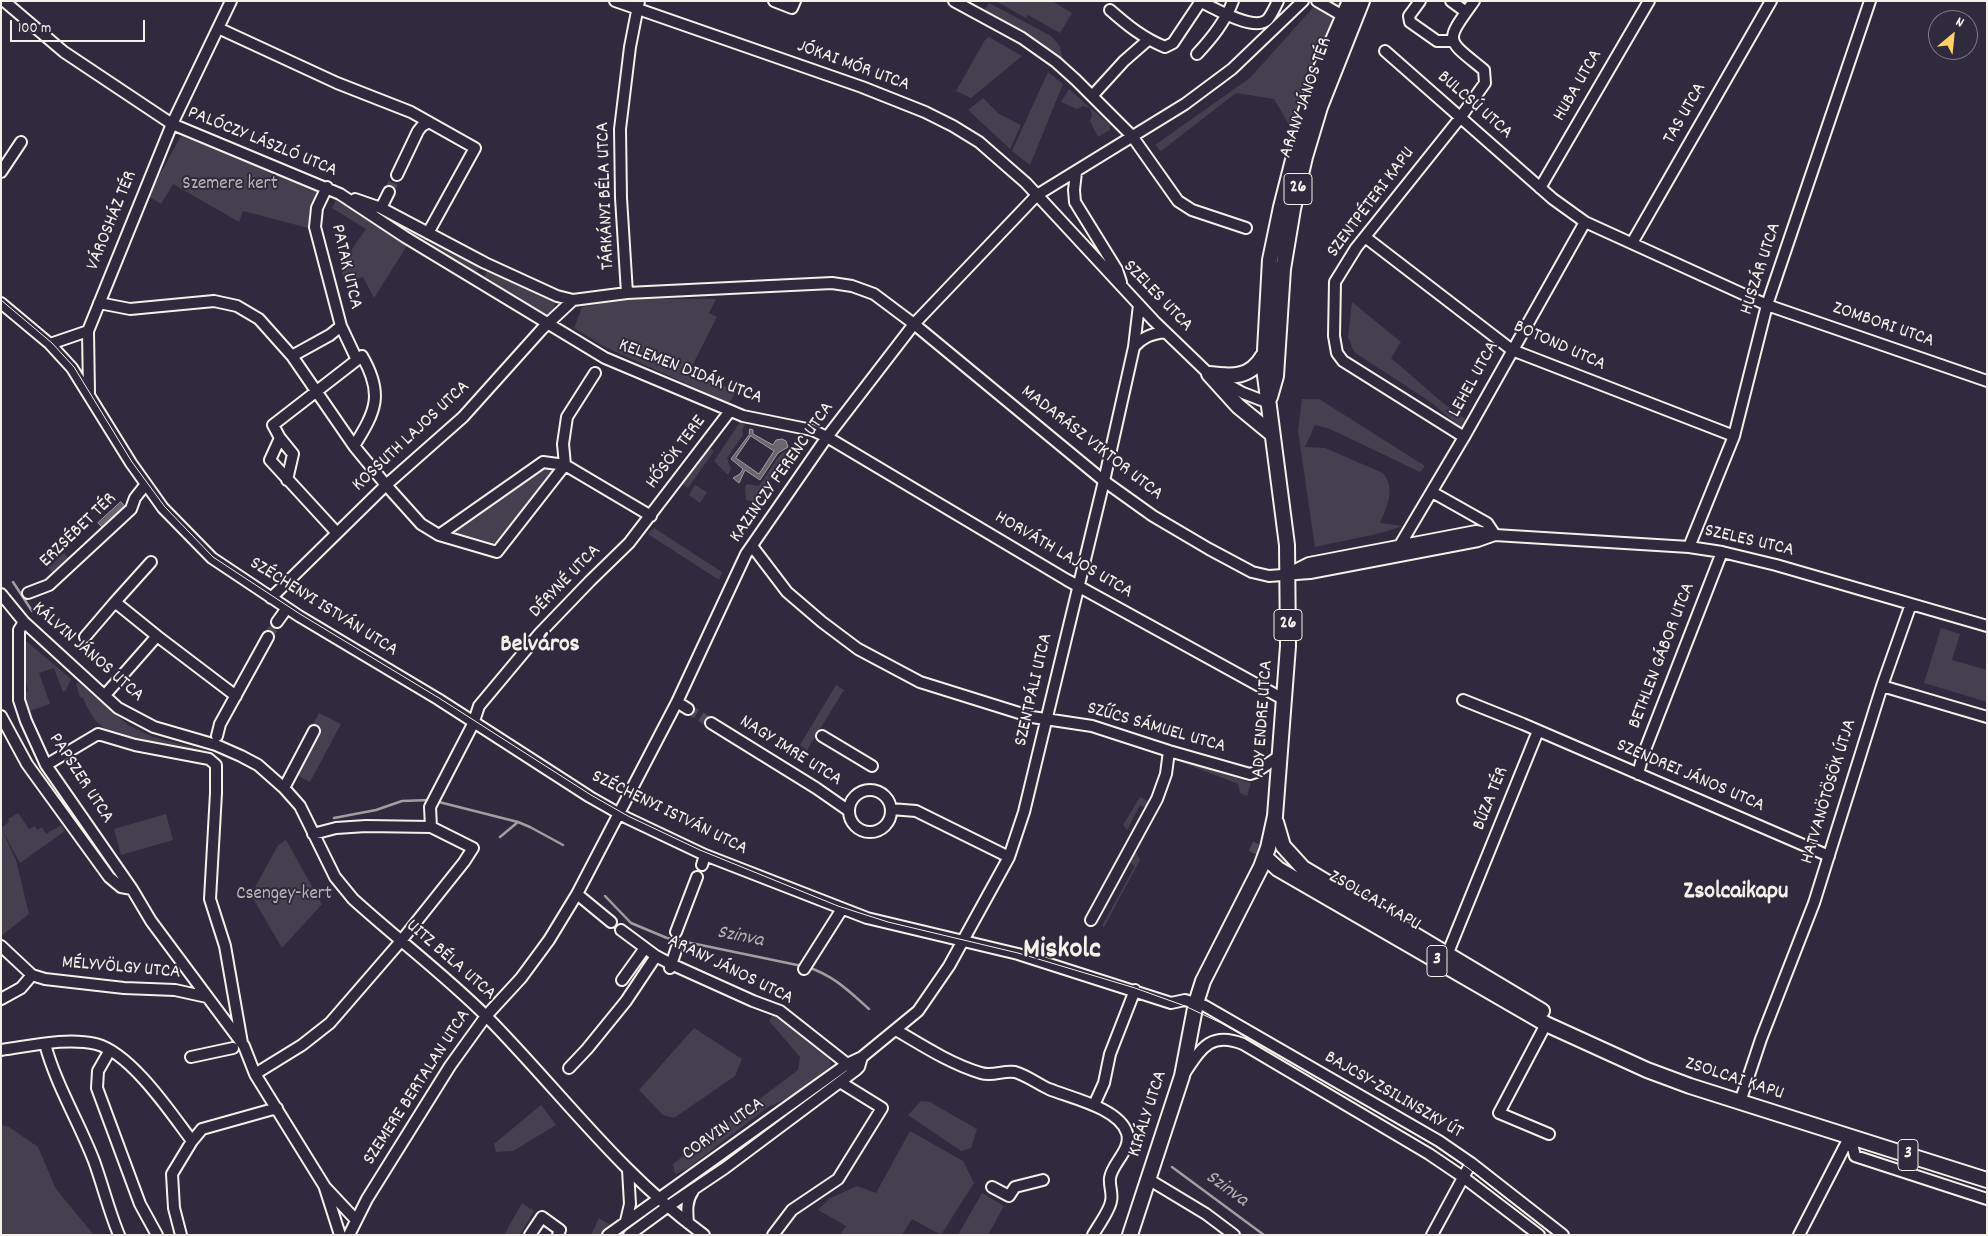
<!DOCTYPE html>
<meta charset="utf-8">
<style>
body{margin:0}
#map{position:relative;width:1988px;height:1236px;overflow:hidden;background:#2f2a3d;font-family:Dekko,sans-serif}
canvas{display:block}
.frame{position:absolute;inset:0;border:2px solid #f4f1e8;pointer-events:none}
.north{position:absolute;left:1928px;top:10px;width:50px;height:50px;box-sizing:border-box;background:#2f2a3d;border:1px solid #7e7a81;border-radius:50%;rotate:28deg;font-size:14px;font-weight:700;line-height:20px;text-align:center;color:#f4f1e8}
.north::after{content:'';display:block;margin:auto;width:18px;height:22px;background:#ffd166;clip-path:polygon(50% 0,100% 100%,50% 72%,0 100%)}
.scale{position:absolute;left:10px;top:20px;width:135px;height:22px;box-sizing:border-box;border:2px solid #f4f1e8;border-top:0;padding-left:6px;font-size:15px;line-height:18px;white-space:nowrap;color:#f4f1e8;-webkit-text-stroke:4px #2f2a3d;paint-order:stroke}
</style>
<div id="map">
<canvas width="1988" height="1236"></canvas>
<div class="frame"></div>
<div class="north">N</div>
<div class="scale">100 m</div>
</div>
<script>
const g = document.querySelector('canvas').getContext('2d');
g.lineJoin = 'round';
function fill(path, color) { g.fillStyle = color; g.fill(path, 'evenodd'); }
function trace(path, color, width, dash) { g.strokeStyle = color; g.lineWidth = width; g.lineCap = dash ? 'butt' : 'round'; g.setLineDash(dash || []); g.stroke(path); }
function label(font, color, halo, rows, align = 'center') {
  g.font = font + ' Dekko,sans-serif'; g.lineWidth = 4; g.setLineDash([]); g.textBaseline = 'middle'; g.strokeStyle = halo; g.fillStyle = color; for (const [text, x, y, turn = 0] of rows) {
    g.save(); g.translate(x, y); g.rotate((+turn || 0) * Math.PI / 180); g.textAlign = isNaN(turn) ? turn : align; if (halo) g.strokeText(text, 0, 0); g.fillText(text, 0, 0); g.restore();
  }
}
const green = new Path2D(`
 M996 1H1052L1072 13 1060 33 1028 15 1026 18Z
 M1319 1H1346L1278 221 1270 215 1291 128 1274 99 1236 93 1161 151 1155 145 1250 78Z
 M989 3 1051 36 1060 46 1063 62 1035 40 984 11Z
 M989 37 1022 56 971 98 956 91 985 40Z
 M1048 72 1063 84 1030 165 1012 151Z
 M1069 89 1110 125V130L1098 137 1090 121 1092 115 1090 108 1083 106 1077 109 1061 102Z
 M983 98 999 114 1021 125 1010 149 968 110Z
 M181 136 321 191 309 214 312 229 243 211 239 222 173 184 161 204 148 196Z
 M337 198 408 244 374 298 363 277 344 283 341 265 366 229 332 208Z
 M412 230 477 263 479 267 477 271 473 272 414 236 411 233Z
 M488 269 554 299C557 309 550 317 540 313L484 276Z
 M627 299H716L709 313 717 317 691 368 736 392 729 403 605 347 574 328 582 307Z
 M1352 302 1401 342 1391 358 1443 403 1472 424 1464 429 1459 426 1432 403 1354 352 1348 337Z
 M1302 399H1319L1425 466 1420 472 1330 429 1315 425 1305 447 1325 448 1383 473C1396 490 1387 506 1380 523L1403 526 1381 533 1315 547 1298 431Z
 M740 422 745 425 742 430 743 435 727 458 731 469 728 475 714 461Z
 M707 447 714 451 688 488 680 483Z
 M790 448 792 451 754 502 746 500 745 486 747 484 759 486 780 455Z
 M548 467 554 473 498 544 448 531Z
 M695 485 707 492 700 503 689 495Z
 M654 528 722 572 719 580 648 534Z
 M64 553 70 559 54 574 48 568Z
 M1941 628 1960 634 1952 660 1987 670V702L1924 683Z
 M26 641 71 679 66 690 63 692 54 668 39 673 50 704 30 711 23 692 28 691 25 678 22 676 23 643Z
 M78 682 128 725 153 737 203 750 205 756C177 751 118 744 99 724 91 717 87 706 83 698L80 697 76 684Z
 M836 685 844 690 807 750 800 745Z
 M319 713 341 724 310 782 295 774 311 728Z
 M1177 758 1251 783 1247 796 1240 793 1238 784 1176 760Z
 M1140 797 1150 802 1148 809 1140 805 1127 830 1123 825Z
 M18 813 29 829 35 826 37 830 42 827 46 834 61 825 65 831 20 863 1 828 9 822 8 819Z
 M166 814 173 840 121 855 114 829Z
 M2 830 16 860 29 914 1 936Z
 M286 840 322 904 282 948 251 895 278 845Z
 M1135 850 1140 860 1104 927 1102 926 1135 866 1129 862Z
 M774 1013 829 1054 831 1066 796 1094 768 1107 687 1169 675 1174 673 1164 798 1070 800 1057 769 1021Z
 M694 1028 742 1059 735 1076 674 1118 663 1115 639 1090Z
 M921 1101 930 1102 977 1129 971 1148 961 1151 908 1115Z
 M541 1105 556 1125 513 1151 496 1152 494 1144Z
 M1 1125 9 1127 38 1147 56 1189 94 1235H1Z
 M910 1131 963 1161 974 1183 941 1235 912 1219 902 1235H840L846 1226 818 1210 830 1198 857 1186 876 1193Z
 M982 1193 1004 1206 988 1235H958Z
 M522 1203 534 1211 520 1235H504Z
 M599 1218 610 1225 602 1235H591Z`);
const water = new Path2D(`
 M750 429 753 430V434L773 445 776 440 782 439 786 441 788 447 778 453 760 480 745 470 739 483 733 478 740 474 743 469 731 459 749 435ZM751 436 774 451 759 474 736 458Z
 M121 502 126 508 104 529 98 523Z`);
const stream = new Path2D(`
 M13 582 32 611
 M435 801 518 822 530 827 563 845
 M334 818 376 810 402 801 430 800
 M500 837 518 822
 M605 896 631 923 667 938 802 966
 M807 967C833 975 849 991 869 1009
 M1172 1167 1264 1235`);
const minorTunnel = new Path2D(`
 M389 192 397 175
 M268 637 277 622
 M688 709 711 723
 M1251 846 1307 876`);
const minor = new Path2D(`
 M4 1 64 52 172 124 340 194 405 237 605 358 743 416 812 430 827 437 1067 580 1285 700
 M615 1 862 87 925 112 953 126 979 142 1026 183 1154 321 1209 374 1243 393 1269 403
 M774 1 792 8 795 1
 M954 1 1022 38 1056 62 1076 80 1132 136 1178 201 1192 210 1246 228
 M1317 1 1343 16H1349
 M1420 1 1409 16 1410 22 1437 41H1453
 M1451 1 1466 12
 M1201 2C1215 8 1255 33 1268 19 1272 14 1275 7 1278 1
 M1110 10C1127 25 1143 38 1165 47L1173 43 1201 1
 M218 28 337 83 411 112 475 148 428 233
 M1385 51 1553 199 1585 222 1767 305 1987 381
 M1197 54C1212 38 1225 22 1233 1
 M1093 95 1124 61 1148 40
 M1 172 21 142
 M1076 172 1074 190 1075 202 1117 270 1121 282
 M397 175 418 131 422 126 429 122
 M327 187 317 208 315 227 341 326 357 360
 M1540 188 1649 1
 M355 199 381 208 485 263 557 296 573 300 627 293 832 283 852 286 874 294 914 324 1104 481 1153 516 1209 549 1252 572 1269 576 1310 573 1478 541 1495 535
 M381 208 389 192
 M1365 237 1512 350 1734 436
 M1632 243 1771 1
 M627 293 621 198 620 129 630 47 639 1
 M1 303 50 344 72 368 131 463 163 508 212 558 299 616 438 699 590 797 627 818 705 855 867 918 1018 954 1171 1003 1185 1000 1205 1006 1439 1141 1471 1163 1563 1235
 M99 303 130 309 214 301 237 306 259 319 292 356 354 446 386 485 421 524 439 535 497 552 565 465
 M50 344 88 331
 M1134 347C1143 337 1151 334 1165 332
 M292 356 330 335 341 326
 M89 393 88 331 172 124 231 1
 M1464 437 1343 361 1337 353 1334 336 1335 282 1356 248 1460 118 1485 83 1484 70C1445 38 1444 43 1474 1
 M280 438 293 454 287 480
 M565 465 563 444 567 417 595 373
 M1432 492 1487 523 1495 535
 M337 533 270 460 280 438 273 425 362 356C384 394 376 411 354 446
 M439 535 543 462 565 465 651 516
 M752 546 787 592 822 622 858 649 920 682 1032 717 1092 726 1169 751 1250 774 1256 772 1281 755
 M1689 547 1734 436 1767 305 1870 1
 M1401 549 1400 545 1464 437 1585 222
 M1293 571 1309 563 1476 531 1495 535 1689 547 1722 552 1776 565 1987 626
 M28 593 49 585 131 509 135 498 146 484
 M1 594 24 622 118 708 154 727 216 745 241 756 258 765 284 788 300 806 335 877 353 899C397 939 445 975 487 1017 559 1090 620 1174 704 1235
 M271 598 386 485 463 417 542 329 573 300
 M115 602 151 562
 M24 622 19 630V700L26 721 46 765 132 889 151 921 244 1046 255 1074 325 1187 356 1220
 M277 622 287 608
 M157 636 236 696
 M85 637 115 602 157 636 105 695
 M1882 686 1987 717
 M1463 700 1523 724 1829 856
 M677 702 688 709
 M1 716 27 764 109 877 121 887 132 889
 M711 723 816 788 849 811
 M217 736 220 724 268 637
 M822 736 872 766
 M46 765 98 734 135 745 209 759 216 765V793L210 899 225 946 242 1043
 M1638 774 1643 755 1722 552
 M284 788 314 731
 M849 811a21 21 0 1 1 42 0a21 21 0 1 1-42 0Z
 M891 809 916 811 1009 857
 M431 827 430 807 473 724 479 706 540 633 590 581 629 543 730 411
 M702 865 705 855
 M577 894 611 922
 M1091 920 1157 799 1166 774 1169 751
 M621 930 656 956 671 964 753 1001 780 1011 851 1067
 M676 932 697 877
 M1 946 32 975 45 979 124 988 175 990 207 997
 M1447 955 1538 731
 M670 968 677 947
 M804 969 842 909
 M622 980 645 948
 M1 999 21 988 32 975
 M1546 1024 1499 1113 1549 1134
 M896 1030C923 1046 951 1064 981 1073 993 1077 1003 1070 1015 1072 1026 1075 1038 1084 1049 1089 1071 1098 1119 1108 1127 1133 1132 1150 1112 1163 1110 1178 1109 1186 1113 1194 1111 1201 1110 1210 1098 1226 1093 1235
 M45 1044C56 1085 79 1122 94 1161 103 1186 109 1211 119 1235
 M1 1050C31 1046 66 1037 96 1044 131 1053 171 1113 192 1141L202 1129 277 1108
 M110 1050 98 1071 97 1088 140 1204 157 1235
 M191 1057 233 1048
 M569 1068 587 1049 626 1001 656 956
 M255 1074 302 1045 330 1023 401 941 464 862 473 848 431 827 366 826 336 828 313 834
 M1184 1074C1201 1049 1210 1031 1243 1044L1429 1154 1463 1177 1539 1235
 M1740 1102 1761 1039 1814 903 1882 686 1911 604
 M1094 1105 1104 1083 1110 1054 1135 990
 M1850 1136 1855 1156 1987 1199
 M1148 1179 1206 1214 1234 1235
 M992 1187 1009 1196 1015 1187 1043 1180
 M325 1188 340 1235
 M626 1221 630 1204 628 1170
 M688 1223C687 1211 686 1201 693 1191
 M181 1235 174 1208 172 1174 192 1141
 M349 1235 367 1199 450 1066 486 1016 521 978 549 940 577 894 677 702 746 554 827 437 914 324 1037 195 1185 104 1232 69 1303 1
 M530 1235 542 1217 560 1230 558 1235
 M608 1235 847 1064 862 1057 918 1011 949 966 1009 857 1024 812 1104 481 1134 347 1139 305
 M629 1235 667 1207 725 1168 856 1070 859 1067 862 1057
 M773 1235 792 1210 838 1179 882 1108 840 1082
 M1432 1235 1471 1163
 M1799 1235 1850 1136`);
const major = new Path2D(`
 M1209 374 1238 406 1272 434
 M1209 374C1233 377 1250 378 1263 356
 M1270 397 1276 376 1283 269 1293 209 1305 157 1320 107 1362 1
 M1276 822 1283 846 1303 868 1542 1011
 M1265 857 1278 869 1546 1024 1647 1070 1690 1086 1987 1180
 M1130 1235 1182 1076 1196 1003 1203 981 1261 867 1268 848 1275 816 1288 646 1287 545 1264 368 1270 260 1281 207 1304 117 1321 68 1350 1`);
const tram = new Path2D(`
 M1 300 52 343 74 367 132 462 165 507 213 557 300 614 439 698 591 795 628 816 700 850 838 906 888 922 1018 953 1135 988 1185 1006 1221 1023 1426 1140 1468 1168 1554 1235`);
const shields = [
 [1298,189,28],
 [1288,625,28],
 [1437,961,20],
 [1908,1155,20]
];
const shieldNames = [
 ["26",1298,189],
 ["26",1288,625],
 ["3",1437,961],
 ["3",1908,1155]
];
const streetNames = [
 ["JÓKAI MÓR UTCA",853,67,20],
 ["HUBA UTCA",1579,86,-60],
 ["ARANY JÁNOS TÉR",1307,98,-71],
 ["BULCSÚ UTCA",1474,106,41],
 ["TAS UTCA",1686,114,-60],
 ["PALÓCZY LÁSZLÓ UTCA",262,143,22],
 ["TÁRKÁNYI BÉLA UTCA",607,196,-92],
 ["SZENTPÉTERI KAPU",1372,203,-53],
 ["VÁROSHÁZ TÉR",113,221,-68],
 ["PATAK UTCA",345,267,77],
 ["HUSZÁR UTCA",1762,269,-72],
 ["SZELES UTCA",1157,297,46],
 ["ZOMBORI UTCA",1883,326,19],
 ["BOTOND UTCA",1559,347,24],
 ["KELEMEN DIDÁK UTCA",690,373,21],
 ["LEHEL UTCA",1475,380,-61],
 ["KOSSUTH LAJOS UTCA",412,437,-43],
 ["MADARÁSZ VIKTOR UTCA",1091,444,38],
 ["HŐSÖK TERE",677,453,-53],
 ["KAZINCZY FERENC UTCA",783,473,-55],
 ["ERZSÉBET TÉR",79,531,-44],
 ["SZELES UTCA",1749,542,13],
 ["HORVÁTH LAJOS UTCA",1063,556,30],
 ["DÉRYNÉ UTCA",566,582,-46],
 ["SZÉCHENYI ISTVÁN UTCA",323,608,32],
 ["KÁLVIN JÁNOS UTCA",87,653,41],
 ["BETHLEN GÁBOR UTCA",1663,656,-69],
 ["SZENTPÁLI UTCA",1035,690,-77],
 ["ADY ENDRE UTCA",1264,719,-86],
 ["SZŰCS SÁMUEL UTCA",1156,729,16],
 ["NAGY IMRE UTCA",790,752,32],
 ["SZENDREI JÁNOS UTCA",1690,777,23],
 ["PAPSZER UTCA",80,779,57],
 ["HATVANÖTÖSÖK ÚTJA",1830,792,-73],
 ["BÚZA TÉR",1492,799,-68],
 ["SZÉCHENYI ISTVÁN UTCA",669,814,26],
 ["ZSOLCAI KAPU",1374,902,30],
 ["UITZ BÉLA UTCA",450,961,41],
 ["MÉLYVÖLGY UTCA",121,969,5],
 ["ARANY JÁNOS UTCA",730,971,26],
 ["ZSOLCAI KAPU",1734,1080,18],
 ["SZEMERE BERTALAN UTCA",418,1088,-57],
 ["BAJCSY-ZSILINSZKY ÚT",1393,1096,30],
 ["KIRÁLY UTCA",1149,1114,-72],
 ["CORVIN UTCA",724,1130,-35]
];
const parkNames = [
 ["Szemere kert",230,185],
 ["Csengey-kert",284,895]
];
const waterNames = [
 ["Szinva",740,938,11],
 ["Szinva",1226,1190,36]
];
const districtNames = [
 ["Belváros",540,647],
 ["Zsolcaikapu",1736,894]
];
const townNames = [
 ["Miskolc",1062,952]
];
fill(green, '#454050');
fill(water, '#6a6670');
trace(water, '#a19ea0', 1);
trace(stream, '#a19ea0', 2.5);
trace(minorTunnel, '#4d4857', 10, [10, 5]);
trace(minor, '#f4f1e8', 14);
trace(major, '#f4f1e8', 18);
trace(minor, '#2f2a3d', 10);
trace(major, '#2f2a3d', 14);
trace(tram, '#f4f1e8', 1);
for (const [x, y, w] of shields) { const box = new Path2D(); box.roundRect(x - w / 2, y - 15.5, w, 31, 4); g.fillStyle = '#2f2a3d'; g.fill(box); trace(box, '#f4f1e8', 1); }
label('bold 18px', '#f4f1e8', null, shieldNames);
label('19px', '#f4f1e8', '#2f2a3d', streetNames);
label('19px', '#b7b3b3', '#2f2a3d', parkNames);
label('italic 20px', '#b6b2b2', '#2f2a3d', waterNames);
label('bold 24px', '#f4f1e8', '#2f2a3d', districtNames);
label('bold 29px', '#f4f1e8', '#2f2a3d', townNames);
</script>
